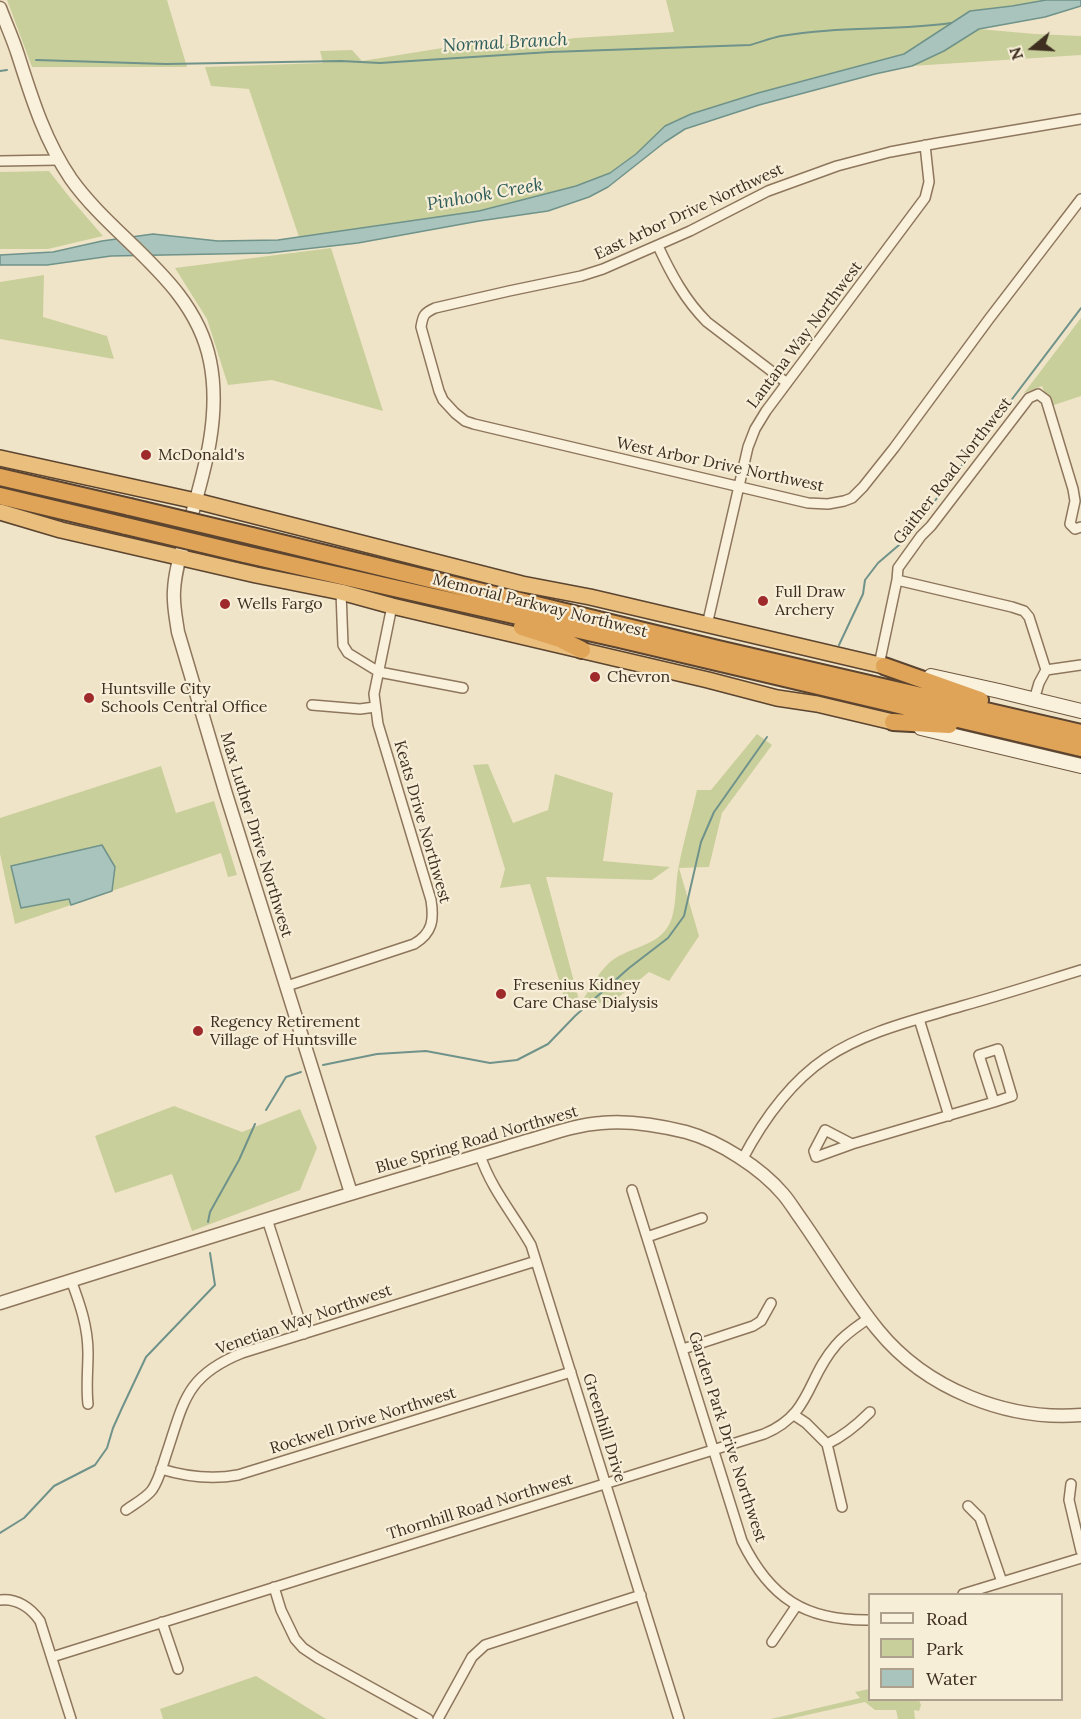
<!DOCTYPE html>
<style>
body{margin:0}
#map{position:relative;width:1081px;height:1719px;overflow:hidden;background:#f0e4c8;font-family:Lora,serif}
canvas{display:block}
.legend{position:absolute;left:868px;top:1593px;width:195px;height:108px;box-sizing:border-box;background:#f7eed8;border:2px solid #ada18e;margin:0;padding:8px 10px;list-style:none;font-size:18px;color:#3d2e20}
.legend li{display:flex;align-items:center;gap:12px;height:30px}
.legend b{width:30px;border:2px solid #ada18e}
.north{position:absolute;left:1003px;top:18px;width:60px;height:60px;-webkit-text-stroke:4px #f7eed8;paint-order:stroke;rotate:252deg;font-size:16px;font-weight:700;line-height:24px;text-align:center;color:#3d2e20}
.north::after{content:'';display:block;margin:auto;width:21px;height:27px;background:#3d2e20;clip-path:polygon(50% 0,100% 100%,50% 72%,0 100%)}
</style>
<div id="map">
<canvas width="1081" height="1719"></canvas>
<ul class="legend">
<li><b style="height:8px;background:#faf1dc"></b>Road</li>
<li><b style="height:16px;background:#c9cf9b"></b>Park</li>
<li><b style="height:16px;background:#a9c4bc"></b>Water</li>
</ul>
<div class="north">N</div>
</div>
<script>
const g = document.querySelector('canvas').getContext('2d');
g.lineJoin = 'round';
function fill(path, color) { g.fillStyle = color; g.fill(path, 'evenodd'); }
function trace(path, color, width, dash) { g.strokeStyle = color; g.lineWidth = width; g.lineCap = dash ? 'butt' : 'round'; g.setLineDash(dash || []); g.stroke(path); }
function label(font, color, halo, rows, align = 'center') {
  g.font = font + ' Lora,serif'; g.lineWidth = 4.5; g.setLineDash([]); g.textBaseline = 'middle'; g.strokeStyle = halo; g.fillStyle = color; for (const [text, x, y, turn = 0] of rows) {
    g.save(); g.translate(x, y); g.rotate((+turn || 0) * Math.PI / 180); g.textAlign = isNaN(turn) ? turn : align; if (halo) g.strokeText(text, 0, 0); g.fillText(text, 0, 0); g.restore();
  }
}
const green = new Path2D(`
 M7 0H167L187 67H32Z
 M666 0H1046L1012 6 970 11 904 54 758 93 691 114 610 173 576 186 479 211 299 237 249 89 211 86 205 67 323 63 320 51 352 50 362 61 467 44H535L575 38 674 32Z
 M979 29 1035 34 1081 36V55L912 66 944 51Z
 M49 171 71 199 103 236 48 249H0V172Z
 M331 248 383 411 272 380 228 385 207 319 175 268Z
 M44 275 43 317 107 336 114 359 0 339V282Z
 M1081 318V396L1051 406 1042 386 1024 393Z
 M757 734 772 745 722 813 709 867 679 868 699 936 669 981 649 972 614 1001 567 1007 530 884 500 888 505 869 473 765 488 764 513 823 548 810 555 774 613 793 603 861 670 867 652 880 546 877 580 1004C589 991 597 974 609 963 625 948 655 947 667 928 677 914 675 887 678 870 683 843 691 816 697 790H711Z
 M161 766 176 813 214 801 237 875 228 877 221 853 112 891 115 867 101 845 11 866 69 899 71 905 15 924 0 854V818Z
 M174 1106 242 1132 300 1109 317 1148 300 1190 192 1231 172 1174 115 1193 95 1136Z
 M256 1676 326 1719H163L160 1709Z
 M869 1689 870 1700H919L921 1705 919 1711 914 1710 915 1719H898L896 1710H875L865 1702 789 1719H771L860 1698 855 1692Z`);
const water = new Path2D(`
 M1046 0H1081V6L1045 17 979 29 944 51 912 66 875 74 759 105 685 129 665 142 608 187 589 197 548 211 479 221 358 243 269 253 111 256 47 265H0V255L53 252 102 241 153 234 218 241 278 240 479 211 576 186 610 173 636 154 665 126 691 114 758 93 904 54 970 11 1012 6Z
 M102 845 115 867 112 891 71 905 69 899 21 908 11 866Z`);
const stream = new Path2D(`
 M36 60 166 64 341 61 380 63 550 52 750 45C761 42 771 38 781 36 838 26 895 31 951 23
 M0 71 7 70
 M839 645 863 594 865 580 878 563 906 539 1081 308
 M323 1065 377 1054 426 1051 490 1063 517 1060 548 1044 575 1016 629 968 668 938 684 916 701 842 714 812 767 737
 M266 1110 286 1077 301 1072
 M208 1222 210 1212 239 1160 255 1124
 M0 1533 24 1518 54 1486 95 1465 107 1448 113 1428 122 1408 146 1357 215 1285 210 1253`);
const minor = new Path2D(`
 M1081 119 938 143 890 152 837 166 768 191 690 231 603 269 581 276 509 291 435 308C424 313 423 315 421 327L439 391 443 400 455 413 465 421 474 424 808 503 828 504 844 501 852 498 863 487 894 448 989 319 1081 199
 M0 161 59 160
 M658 246C671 274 685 300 707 322L787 383
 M897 580 1012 607 1024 611 1029 617 1046 670
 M341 592 343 645 348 653 379 672 463 688
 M707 625 748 447 755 429 766 411 925 198 929 182 925 145
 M879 665 897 580 898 568 921 536 931 526 1029 398 1038 394 1046 400 1073 489 1075 501 1070 524 1075 529 1081 527
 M1046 670 1081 665
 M1034 700 1039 683 1046 670
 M312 705 360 709 375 707
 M287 986 414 944C433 933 434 919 431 900L378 724 374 694 392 606
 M919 1019 949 1116
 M852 1144 825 1130 814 1151 816 1157 852 1144 994 1102 1012 1096 998 1049 979 1055 994 1102
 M480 1155C491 1189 514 1215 531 1245L679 1719
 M742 1160C762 1122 789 1083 826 1058 866 1031 916 1020 962 1006 1002 995 1042 982 1081 970
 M632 1190 742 1541C770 1598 805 1621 870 1620
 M267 1219 304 1334
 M647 1237 702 1218
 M71 1280C80 1304 88 1327 88 1353 88 1370 86 1387 88 1404
 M683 1349 753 1326 761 1321 771 1303
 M794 1415 806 1423 827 1444 842 1507
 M827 1444C844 1436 857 1425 870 1412
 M161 1469C187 1477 211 1480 238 1475L571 1372
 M1071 1484 1069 1500 1081 1551
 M968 1506 980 1518 1002 1582
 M126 1510C134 1504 146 1498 152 1490 159 1480 162 1467 166 1455 184 1402 185 1376 242 1353L536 1261
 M274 1587 281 1610 295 1639 303 1648 318 1658 428 1719
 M963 1594 1081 1558
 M0 1600C17 1598 31 1608 40 1621L71 1719
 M162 1622 178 1669
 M772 1642 797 1605
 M52 1657 764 1434C812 1414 806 1379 836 1345 845 1334 858 1326 869 1318
 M438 1719 472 1657 485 1645 641 1595`);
const tertiary = new Path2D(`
 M0 8C6 24 13 39 18 55 32 99 45 141 71 179 115 241 194 281 210 361 221 415 205 469 190 521 184 544 175 567 174 591 173 605 176 618 178 632L226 794 351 1193
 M0 1303C139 1259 278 1215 417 1174 453 1163 488 1153 523 1142 549 1135 574 1125 601 1123 629 1120 658 1125 686 1132 719 1141 761 1168 783 1194 790 1202 795 1211 801 1219 827 1256 850 1296 878 1330 926 1389 1007 1421 1081 1415`);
const secondary = new Path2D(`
 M931 676 999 691 1081 711
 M921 728 1081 766`);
const trunk = new Path2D(`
 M0 458 196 501 522 584 590 597 884 666
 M0 512 61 530 256 575 341 592 392 606 708 680 777 698 817 704 893 722`);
const motorway = new Path2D(`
 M0 477 130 507
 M0 496 126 526
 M252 536 718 649 1081 733
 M244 554 619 639 1081 748
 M522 627 560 639 582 650
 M884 666 980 700
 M893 722 949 725`);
const motorwayBridge = new Path2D(`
 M130 507 252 536
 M126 526 244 554`);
const markers = [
 [146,455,6,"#9e2a2b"],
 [763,601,6,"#9e2a2b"],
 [225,604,6,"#9e2a2b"],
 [595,677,6,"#9e2a2b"],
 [89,698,6,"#9e2a2b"],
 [501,994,6,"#9e2a2b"],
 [198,1031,6,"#9e2a2b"]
];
const streetNames = [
 ["East Arbor Drive Northwest",689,212,-25],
 ["Lantana Way Northwest",805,335,-53],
 ["West Arbor Drive Northwest",720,465,12],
 ["Gaither Road Northwest",953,471,-52],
 ["Memorial Parkway Northwest",540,606,14],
 ["Keats Drive Northwest",422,822,74],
 ["Max Luther Drive Northwest",256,835,73],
 ["Blue Spring Road Northwest",477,1140,-16],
 ["Venetian Way Northwest",304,1320,-19],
 ["Rockwell Drive Northwest",363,1421,-17],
 ["Greenhill Drive",604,1428,73],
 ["Garden Park Drive Northwest",727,1437,72],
 ["Thornhill Road Northwest",480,1507,-17]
];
const poiNames = [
 ["McDonald's",158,455],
 ["Full Draw",775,592],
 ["Archery",775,610],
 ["Wells Fargo",237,604],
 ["Chevron",607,677],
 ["Huntsville City",101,689],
 ["Schools Central Office",101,707],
 ["Fresenius Kidney",513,985],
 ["Care Chase Dialysis",513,1003],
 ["Regency Retirement",210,1022],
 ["Village of Huntsville",210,1040]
];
const waterNames = [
 ["Normal Branch",505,43,-3],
 ["Pinhook Creek",485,195,-10]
];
fill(green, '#c9cf9b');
fill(water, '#a9c4bc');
trace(water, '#6f938a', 1.5);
trace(stream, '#6f938a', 2);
trace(minor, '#8d765c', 12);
trace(tertiary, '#8d765c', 15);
trace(secondary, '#6f573f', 16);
trace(trunk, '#5b4430', 18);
trace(motorway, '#5b4430', 20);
trace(minor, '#faf1dc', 9);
trace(tertiary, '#faf1dc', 12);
trace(secondary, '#faf1dc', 14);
trace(trunk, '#eabe7c', 15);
trace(motorway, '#e0a458', 16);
trace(motorwayBridge, '#5b4430', 20, []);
trace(motorwayBridge, '#e0a458', 16);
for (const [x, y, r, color] of markers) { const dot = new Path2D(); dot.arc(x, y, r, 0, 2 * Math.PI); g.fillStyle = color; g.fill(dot); trace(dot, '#f7eed8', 2); }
label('16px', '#3d2e20', '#f7eed8', streetNames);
label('16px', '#3d2e20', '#f7eed8', poiNames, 'left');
label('italic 18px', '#2f5d5a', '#f7eed8', waterNames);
</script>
